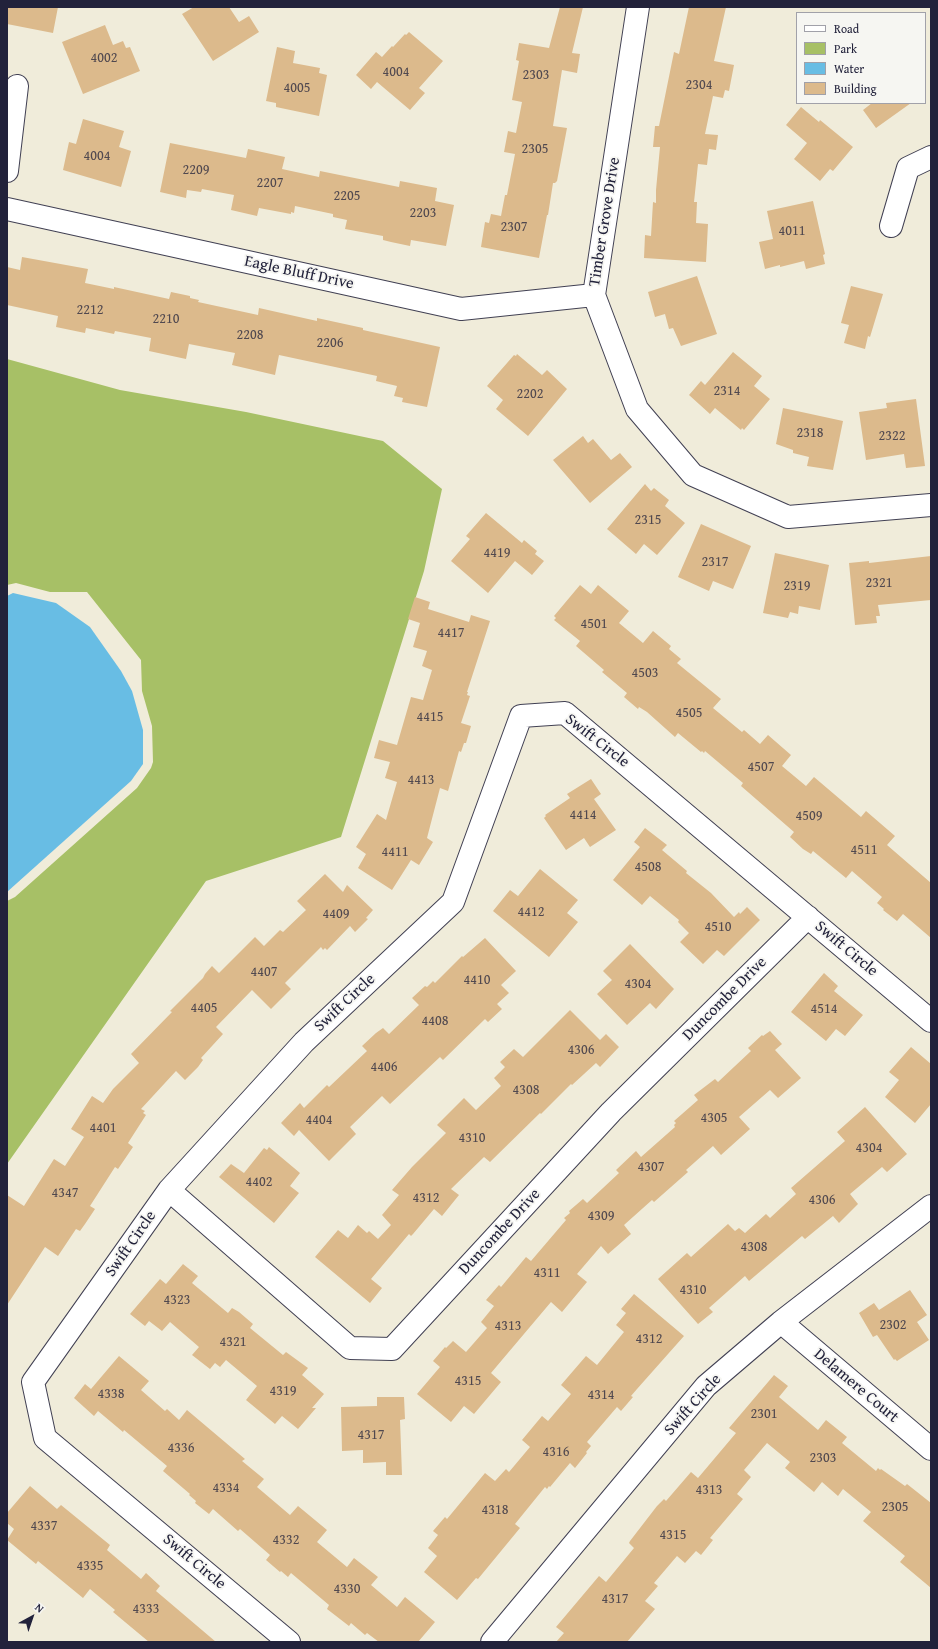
<!DOCTYPE html>
<style>
body{margin:0}
#map{position:relative;width:938px;height:1649px;overflow:hidden;background:#f0ecda;font-family:"Gentium Book Plus",serif}
canvas{display:block}
.frame{position:absolute;inset:0;border:8px solid #22223b;pointer-events:none}
.legend{position:absolute;left:796px;top:12px;width:130px;height:92px;box-sizing:border-box;background:#f6f6f2;border:1px solid #a1a1a9;margin:0;padding:5px 7px;list-style:none;font-size:12px;color:#22223b}
.legend li{display:flex;align-items:center;gap:8px;height:20px}
.legend b{width:20px;border:1px solid #a1a1a9}
.north{position:absolute;left:12px;top:1597px;width:40px;height:40px;-webkit-text-stroke:3px #f6f6f2;paint-order:stroke;rotate:40deg;font-size:11px;font-weight:700;line-height:16px;text-align:center;color:#22223b}
.north::after{content:'';display:block;margin:auto;width:14px;height:18px;background:#22223b;clip-path:polygon(50% 0,100% 100%,50% 72%,0 100%)}
</style>
<div id="map">
<canvas width="938" height="1649"></canvas>
<div class="frame"></div>
<ul class="legend">
<li><b style="height:5px;background:#fff"></b>Road</li>
<li><b style="height:11px;background:#a7c066"></b>Park</li>
<li><b style="height:11px;background:#68bde4"></b>Water</li>
<li><b style="height:11px;background:#dcba8c"></b>Building</li>
</ul>
<div class="north">N</div>
</div>
<script>
const g = document.querySelector('canvas').getContext('2d');
g.lineJoin = 'round';
function fill(path, color) { g.fillStyle = color; g.fill(path, 'evenodd'); }
function trace(path, color, width, dash) { g.strokeStyle = color; g.lineWidth = width; g.lineCap = dash ? 'butt' : 'round'; g.setLineDash(dash || []); g.stroke(path); }
function label(font, color, halo, rows, align = 'center') {
  g.font = font + ' "Gentium Book Plus",serif'; g.lineWidth = 3.5; g.setLineDash([]); g.textBaseline = 'middle'; g.strokeStyle = halo; g.fillStyle = color; for (const [text, x, y, turn = 0] of rows) {
    g.save(); g.translate(x, y); g.rotate((+turn || 0) * Math.PI / 180); g.textAlign = isNaN(turn) ? turn : align; if (halo) g.strokeText(text, 0, 0); g.fillText(text, 0, 0); g.restore();
  }
}
const green = new Path2D(`
 M7 359 120 390 246 412 383 441 442 489 424 571 341 837 206 881 7 1164V901L15 897 137 788 151 768 153 762 152 726 142 691 141 660 87 592H50L16 583 7 585Z`);
const water = new Path2D(`
 M13 593 56 603 90 627 121 671 132 691 143 730V764L131 781 7 892V596Z`);
const building = new Path2D(`
 M7 7H58L53 33 7 24Z
 M194 7H229L239 22 249 16 259 32 213 61 182 14Z
 M560 7H583L572 53 580 54 577 73 562 70 553 126 567 128 557 181 555 183H553L548 215H547L539 258 481 247 485 222 489 223 491 214 501 216 505 195H507L515 154 504 152 508 131 516 133 522 102 512 100 519 61 516 60 519 43 549 48Z
 M689 7H726L714 61 734 65 729 91 725 90 723 98 713 96 705 134 718 135 716 150 709 149 707 165 698 164 694 202H697L696 223 708 224 706 262 644 258 645 235 651 236 653 202 656 203V190L660 147H653L655 126H659L674 52 679 54Z
 M105 25 113 45 123 41 126 48 130 47 140 71 83 94 62 42Z
 M409 32 443 61 419 88 425 93 410 110 377 82 371 89 356 75 376 52 382 57 392 46 393 47 405 34 406 35Z
 M277 47 295 51 293 63 320 68 319 73 327 75 319 116 276 107V103L266 101Z
 M872 103H911L876 128 863 110Z
 M801 107 819 122 820 120 853 147 833 171 830 169 820 181 794 159 807 143 786 125Z
 M83 119 124 131 119 147 131 151 121 187 63 170 69 142 76 144Z
 M170 143 246 158 248 149 285 157 282 169 319 177 320 171 399 187 400 181 437 188 435 201 454 205 446 246 411 240 410 246 391 242 383 240V236L345 229 347 220 333 217V214L295 206 294 213 291 212V214L259 208 257 216 231 210 234 195 202 189 201 192 187 190 186 198 160 192Z
 M813 201 825 254 823 255 825 264 806 269 804 261 780 267V265L765 269 759 242 773 239 767 211Z
 M22 257 88 269 85 283 114 289V287L169 299 171 292 190 296V298L199 300 198 302 258 315 259 308 317 321V318L363 328V330L440 347 427 407 402 402 403 398 394 396 397 386 376 381 377 376 279 355 275 375 232 365 235 353 189 344 186 359 149 351 151 338 115 331 114 334 86 328 85 333 56 327 58 316 7 305V267L20 270Z
 M697 276 717 334 681 346 673 328 669 329 665 314 655 317 648 292Z
 M851 286 883 294 870 337 868 336 865 349 844 343 849 325 841 323Z
 M733 352 762 376 754 386 770 399 744 430 742 428 741 430 715 408 710 414 689 395 701 381 705 385Z
 M517 354 542 375 547 370 567 389 528 436 496 409 503 400 487 386 514 355 516 356Z
 M916 399 925 466 906 468 904 454 866 460 859 412 887 408 886 403Z
 M783 408 843 421 833 470 807 466 809 457 793 453V450L776 444Z
 M583 436 588 443 593 439 611 460 620 453 632 467 590 503 553 460Z
 M645 484 651 491 654 488 669 500 665 506 685 523 657 555 644 544 636 554 607 529Z
 M486 513 522 543 524 540 537 551 535 554 544 561 532 575 515 561 488 593 451 561 470 539 466 536Z
 M701 524 751 546 733 589 713 581 709 591 678 577Z
 M775 553 829 565 820 610 799 606 798 614 790 612 788 618 763 613Z
 M931 556V600L878 605 880 616H876L877 623 855 625 849 563 869 561V563Z
 M580 585 591 594 598 585 629 611 619 623 643 643 653 631 671 646 669 649 681 659 677 663 721 699 713 708 742 732 744 730 760 744 768 735 791 755 782 766 806 786 814 777 861 817 866 811 895 836 887 845 931 883V938L903 914 897 921 883 910 884 909 877 903 882 897 852 871 846 878 813 851 811 854 803 849 790 837 794 832 741 786 743 783 705 751 704 753 702 751 701 752 678 733 675 737 647 712 639 707 638 709 624 697 627 693 602 672 604 670 576 646 580 641 554 620 556 618 554 616Z
 M415 597 430 602 428 609 469 622 471 615 490 621 467 692H468L467 695 470 696 461 723 471 726 466 743H464L461 752 459 751 448 791 440 788 427 838 433 842 419 865 411 860 392 890 358 868 366 854 356 847 377 814 386 820 397 782 385 778 390 762 374 758 379 740 397 745 411 697 423 700 432 670 422 666 427 651 413 647 420 623 408 619Z
 M591 779 601 794 594 799 616 830 590 847 584 838 566 850 544 818 546 816 545 815 570 798 567 794Z
 M645 828 667 845 662 850 687 871 686 873 711 893 734 917 739 912 740 914 747 907 760 920 724 956 717 950 703 964 680 942 689 933 678 922 679 920 650 896 642 905 613 880 640 847 634 842Z
 M540 869 578 900 567 913 578 922 549 957 493 911 510 890 518 896Z
 M325 874 343 892 347 885 373 910 366 918 368 919 355 932 350 926 327 950 325 948 323 950 321 947 285 983 291 989 271 1009 252 990 216 1027 223 1034 201 1058 203 1060 198 1067 185 1080 176 1071 141 1109 145 1111 143 1113 146 1115 128 1143 133 1147 118 1169 115 1167 90 1206 95 1209 85 1224 80 1231 76 1229 58 1256 45 1247 7 1305V1195L24 1206 54 1159 65 1166 84 1137 71 1129 92 1096 103 1103 113 1089 139 1063 131 1054 172 1012 170 1011 203 978 205 974 212 966 219 973 255 937 264 946 280 930 283 932 306 910 297 901Z
 M485 938 516 971 501 985 509 993 497 1004 502 1009 488 1022 485 1019 443 1060 440 1057 390 1104 382 1096 350 1127 356 1134 329 1161 299 1130 294 1136 281 1123 300 1103 304 1108 327 1085 329 1087 367 1051 362 1046 376 1033 383 1028 389 1034 419 1005 412 998 425 986 427 987 433 981 435 983 462 956 463 957Z
 M630 944 674 989 656 1009 650 1003 627 1025 597 994 612 980 603 971Z
 M824 973 838 986 834 991 863 1015 845 1036 836 1029 826 1041 791 1012Z
 M570 1010 600 1040 606 1034 619 1047 600 1067 596 1063 572 1085 571 1084 541 1114 540 1113 490 1162 484 1157 451 1189 459 1195 442 1216 434 1209 413 1234 411 1236 409 1234 371 1279 382 1288 370 1303 315 1257 338 1230 348 1238 358 1225 367 1233 369 1231 378 1239 391 1225 382 1215 399 1195 392 1190 412 1167 446 1133 437 1125 464 1098 476 1110 501 1086 494 1078 505 1067 500 1062 514 1049 523 1057Z
 M770 1031 782 1044 775 1050 801 1078 778 1098 770 1090 739 1117 750 1129 721 1155 713 1146 686 1170 688 1172 654 1202 652 1200 624 1225 631 1234 608 1254 601 1246 577 1274 587 1282 562 1312 551 1302 491 1373 501 1382 474 1414 464 1406 451 1422 417 1394 440 1367 433 1361 445 1347 446 1348 453 1341 466 1352 487 1328 481 1322 494 1306 486 1300 499 1285 501 1287 526 1257 531 1261 566 1220 564 1218 570 1213 569 1211 583 1199 587 1203 619 1173 616 1170 636 1151 641 1157 675 1127 674 1125 676 1123 674 1121 698 1100 694 1095 715 1079 718 1082 751 1051 748 1048 762 1035 763 1036Z
 M911 1047 931 1064V1104L915 1123 885 1097 899 1080 889 1072Z
 M865 1107 907 1154 887 1172 882 1167 850 1194 858 1204 839 1223 833 1216 805 1239 802 1236 749 1281 745 1276 709 1308 713 1312 698 1324 658 1279 687 1253 691 1257 728 1224 735 1231 739 1228 745 1233 766 1214 770 1218 796 1194 791 1188 845 1141 837 1132Z
 M269 1147 300 1173 290 1186 299 1193 274 1223 219 1177 231 1164 244 1173 264 1148 267 1150Z
 M183 1264 198 1276 192 1283 228 1313 232 1308 239 1312 253 1324 250 1328 283 1355 286 1352 308 1368 302 1375 324 1394 312 1408H316L298 1429 282 1416 275 1424 246 1400 257 1386 226 1360 220 1367 215 1363 210 1369 192 1355 199 1347 170 1322 162 1331 149 1321 145 1326 130 1314 160 1279 166 1284Z
 M910 1290 927 1315 917 1322 929 1340 897 1361 895 1359 894 1360 877 1335 873 1337 859 1313 874 1303 879 1310Z
 M634 1294 684 1336 637 1389 631 1396 633 1397 621 1411 617 1407 587 1442 591 1446 586 1452 587 1453 575 1468 570 1463 550 1487 549 1486 547 1489 545 1487 515 1524 520 1528 478 1579 476 1578 457 1600 424 1572 437 1556 428 1548 438 1535 433 1531 445 1517 447 1519 485 1473 495 1481 506 1469 509 1472 530 1447 522 1440 542 1416 548 1421 571 1394 561 1385 586 1356 597 1365 624 1332 616 1325 626 1313 621 1309Z
 M119 1356 149 1381 141 1390 165 1411 167 1409 179 1420 187 1410 245 1459 242 1461 264 1479 257 1487 290 1515 298 1506 327 1530 317 1542 347 1567 354 1558 378 1577 371 1585 397 1607 405 1597 435 1622 418 1642H379L367 1633 365 1635 351 1623 349 1626 327 1609 329 1605 291 1573 288 1577 281 1571 280 1572 266 1560 270 1555 240 1529 238 1531 213 1509 209 1514 195 1503 196 1501 189 1495 190 1494 163 1471 167 1466 124 1430 123 1432 98 1411 94 1416 74 1398 85 1384 91 1389Z
 M774 1375 788 1386 779 1397 818 1430 826 1420 847 1437 842 1443 876 1471 878 1468 880 1470 881 1469 905 1486 907 1484 931 1503V1588L900 1562 905 1556 863 1521 871 1512 843 1489 838 1496 822 1482 814 1492 785 1468 790 1462 767 1443 744 1470 751 1477 737 1494 743 1499 710 1538 713 1540 701 1555 696 1551 685 1563 677 1556 654 1583 658 1586 645 1601 655 1609 627 1642H556L564 1633 556 1627 599 1576 606 1582 634 1548 629 1543 630 1541 657 1506 664 1499 666 1501 691 1472 698 1478 736 1433 729 1428Z
 M377 1397H404L405 1419 400 1420 402 1475H386V1462L363 1463V1450L342 1451 341 1407 377 1406Z
 M30 1486 57 1509 61 1505 110 1545 107 1550 141 1579 146 1573 160 1586 156 1591 216 1642H149L113 1612 115 1610 90 1589 83 1598 38 1561 36 1564 7 1540 14 1529 7 1523V1513Z`);
const minor = new Path2D(`
 M638 7 594 295 637 409 693 475 788 517 931 505
 M7 171 17 86
 M7 209 461 309 594 295
 M891 226 908 168 931 157
 M169 1190 350 1348 392 1349 611 1112 808 917
 M781 1322 931 1449
 M289 1642 45 1438 33 1382 169 1190 304 1042 453 902 521 716 565 713 931 1021
 M492 1642 706 1386 781 1322 931 1206`);
const numberNames = [
 ["4002",104,58],
 ["4004",396,72],
 ["2303",536,75],
 ["2304",699,85],
 ["4005",297,88],
 ["2305",535,149],
 ["4004",97,156],
 ["2209",196,170],
 ["2207",270,183],
 ["2205",347,196],
 ["2203",423,213],
 ["2307",514,227],
 ["4011",792,231],
 ["2212",90,310],
 ["2210",166,319],
 ["2208",250,335],
 ["2206",330,343],
 ["2314",727,391],
 ["2202",530,394],
 ["2318",810,433],
 ["2322",892,436],
 ["2315",648,520],
 ["4419",497,553],
 ["2317",715,562],
 ["2321",879,583],
 ["2319",797,586],
 ["4501",594,624],
 ["4417",451,633],
 ["4503",645,673],
 ["4505",689,713],
 ["4415",430,717],
 ["4507",761,767],
 ["4413",421,780],
 ["4414",583,815],
 ["4509",809,816],
 ["4511",864,850],
 ["4411",395,852],
 ["4508",648,867],
 ["4412",531,912],
 ["4409",336,914],
 ["4510",718,927],
 ["4407",264,972],
 ["4410",477,980],
 ["4304",638,984],
 ["4405",204,1008],
 ["4514",824,1009],
 ["4408",435,1021],
 ["4306",581,1050],
 ["4406",384,1067],
 ["4308",526,1090],
 ["4305",714,1118],
 ["4404",319,1120],
 ["4401",103,1128],
 ["4310",472,1138],
 ["4304",869,1148],
 ["4307",651,1167],
 ["4402",259,1182],
 ["4347",65,1193],
 ["4312",426,1198],
 ["4306",822,1200],
 ["4309",601,1216],
 ["4308",754,1247],
 ["4311",547,1273],
 ["4310",693,1290],
 ["4323",177,1300],
 ["2302",893,1325],
 ["4313",508,1326],
 ["4312",649,1339],
 ["4321",233,1342],
 ["4315",468,1381],
 ["4319",283,1391],
 ["4338",111,1394],
 ["4314",601,1395],
 ["2301",764,1414],
 ["4317",371,1435],
 ["4336",181,1448],
 ["4316",556,1452],
 ["2303",823,1458],
 ["4334",226,1488],
 ["4313",709,1490],
 ["2305",895,1507],
 ["4318",495,1510],
 ["4337",44,1526],
 ["4315",673,1535],
 ["4332",286,1540],
 ["4335",90,1566],
 ["4330",347,1589],
 ["4317",615,1599],
 ["4333",146,1609]
];
const streetNames = [
 ["Timber Grove Drive",605,222,-81],
 ["Eagle Bluff Drive",299,273,12],
 ["Swift Circle",597,741,38],
 ["Swift Circle",846,949,40],
 ["Duncombe Drive",725,999,-45],
 ["Swift Circle",345,1003,-43],
 ["Duncombe Drive",500,1232,-47],
 ["Swift Circle",131,1244,-55],
 ["Delamere Court",856,1386,40],
 ["Swift Circle",693,1405,-48],
 ["Swift Circle",194,1562,40]
];
fill(green, '#a7c066');
fill(water, '#68bde4');
fill(building, '#dcba8c');
trace(minor, '#414053', 24);
trace(minor, '#fff', 22);
label('14px', '#50484f', null, numberNames);
label('16px', '#22223b', '#f6f6f2', streetNames);
</script>
